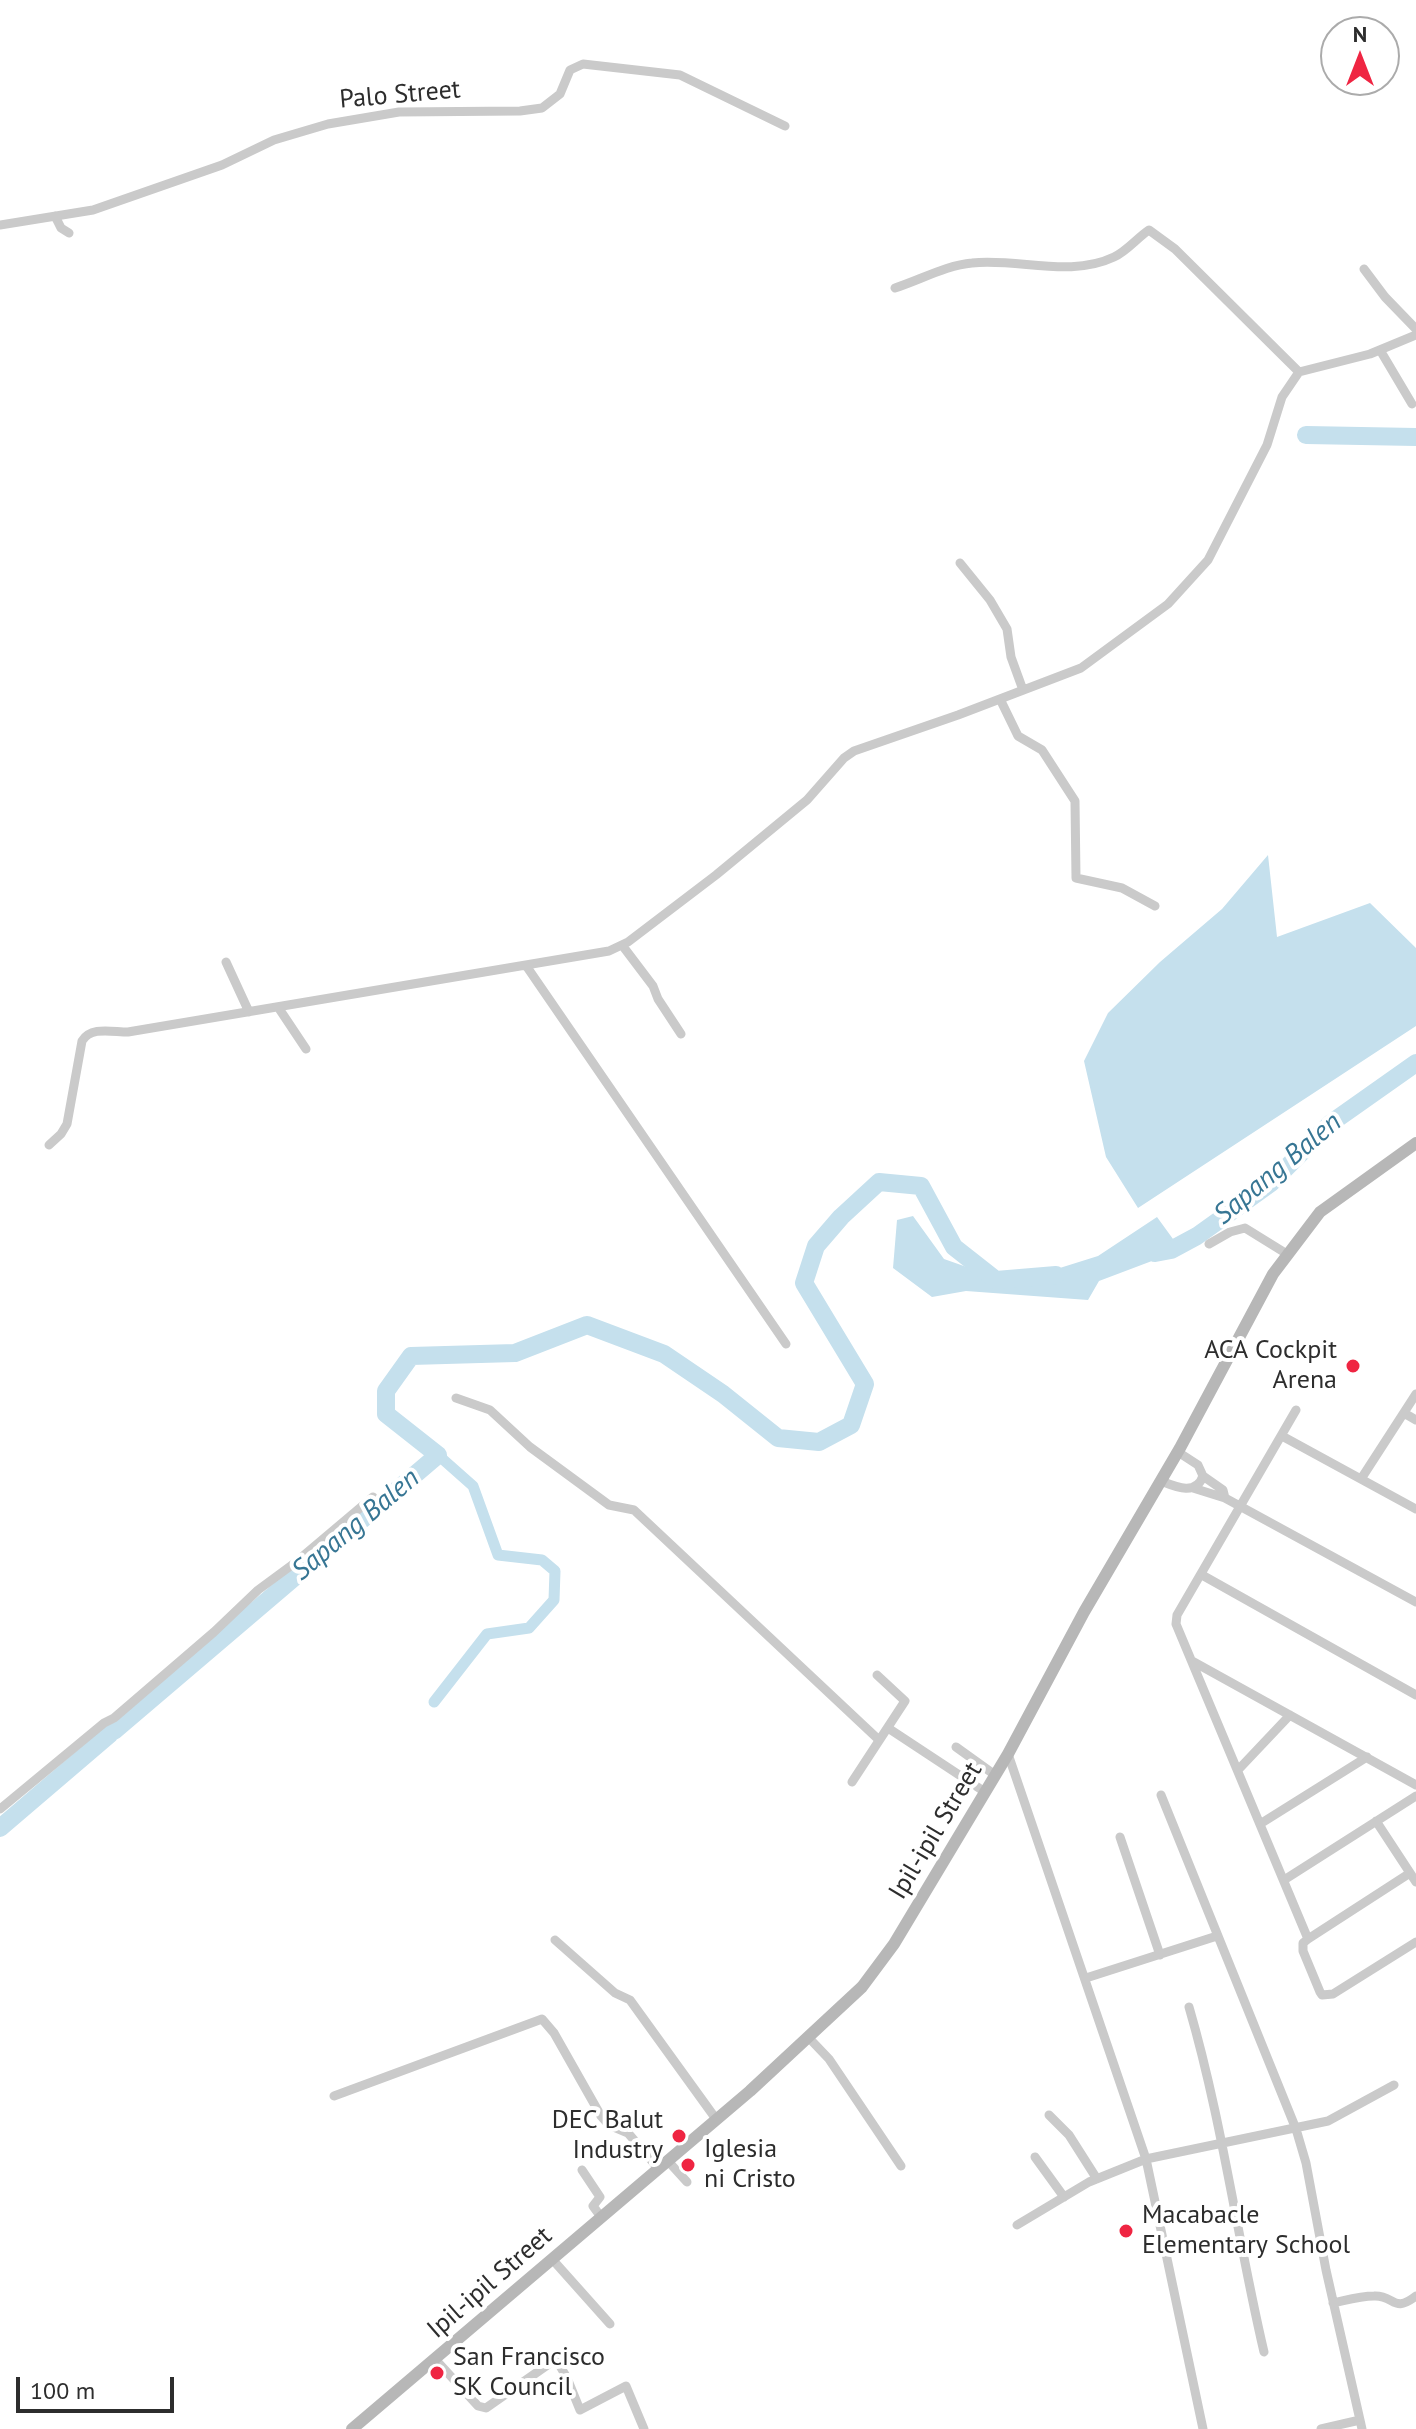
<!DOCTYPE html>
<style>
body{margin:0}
#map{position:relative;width:1416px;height:2429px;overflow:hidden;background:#fff;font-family:"PT Sans",sans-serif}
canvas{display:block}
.north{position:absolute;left:1320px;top:16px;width:80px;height:80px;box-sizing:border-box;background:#fff;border:2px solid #ababab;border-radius:50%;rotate:0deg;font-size:22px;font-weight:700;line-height:32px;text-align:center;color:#2d2d2d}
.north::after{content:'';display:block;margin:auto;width:28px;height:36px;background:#ef2542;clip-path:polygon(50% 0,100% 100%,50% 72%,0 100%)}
.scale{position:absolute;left:16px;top:2377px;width:158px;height:36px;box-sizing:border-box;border:4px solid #2d2d2d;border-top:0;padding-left:10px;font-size:24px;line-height:28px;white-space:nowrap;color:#2d2d2d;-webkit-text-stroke:6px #fff;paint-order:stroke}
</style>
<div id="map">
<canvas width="1416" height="2429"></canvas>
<div class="north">N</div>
<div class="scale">100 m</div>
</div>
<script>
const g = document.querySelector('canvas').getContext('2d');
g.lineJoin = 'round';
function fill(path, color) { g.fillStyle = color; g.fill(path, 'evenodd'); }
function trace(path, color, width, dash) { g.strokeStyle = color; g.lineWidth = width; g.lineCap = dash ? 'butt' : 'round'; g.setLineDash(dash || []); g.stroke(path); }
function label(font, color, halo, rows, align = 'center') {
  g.font = font + ' "PT Sans",sans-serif'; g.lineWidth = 8; g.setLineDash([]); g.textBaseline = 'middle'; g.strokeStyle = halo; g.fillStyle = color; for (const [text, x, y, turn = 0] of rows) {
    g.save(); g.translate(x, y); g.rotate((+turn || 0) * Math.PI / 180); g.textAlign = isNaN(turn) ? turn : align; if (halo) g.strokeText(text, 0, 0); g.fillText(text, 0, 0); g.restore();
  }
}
const water = new Path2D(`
 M1268 855 1277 937 1370 903 1416 948V1026L1138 1208 1106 1157 1084 1061 1108 1013 1160 962 1222 909Z
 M913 1216 944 1259 1012 1283 1098 1256 1157 1217 1181 1250 1099 1281 1088 1300 966 1291 932 1297 893 1268 897 1220Z`);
const stream = new Path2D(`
 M383 1415 386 1414`);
const canal = new Path2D(`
 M434 1702 487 1634 529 1628 554 1600 555 1571 542 1560 498 1555 473 1486 438 1455`);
const river = new Path2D(`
 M1306 435 1416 437
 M1155 1253 1171 1250 1197 1236 1271 1183 1331 1123 1416 1063
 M114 1731 438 1455 386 1414V1391L411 1356 515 1353 587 1325 664 1354 723 1394 778 1438 819 1442 851 1425 865 1384 804 1283 816 1246 841 1217 879 1182 921 1186 954 1247 996 1280 1056 1275
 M0 1828 110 1734`);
const street = new Path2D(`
 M55 216 61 228 69 233
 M0 225 93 210 222 165 274 140 328 124 399 112 520 111 542 108 560 94 570 70 583 64 680 75 785 126
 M1364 269 1385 297 1416 329
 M895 288C920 280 947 265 972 263 1019 258 1070 278 1114 257 1127 251 1137 238 1149 230L1175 249 1299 372
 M1380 350 1412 404
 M1299 372 1370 354 1416 335
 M960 563 990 600 1007 629 1011 657 1023 690
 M1000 699 1018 736 1042 750 1075 801 1076 878 1122 888 1155 906
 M622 945 653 986 658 999 681 1034
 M226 962 249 1012
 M527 967 786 1344
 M278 1007 306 1049
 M49 1145 61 1134 67 1124 82 1041C91 1026 112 1032 128 1032L609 951 628 942 716 875 807 800 844 758 854 751 958 715 1081 668 1168 604 1208 560 1267 445 1282 397 1299 372
 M1209 1244 1230 1232 1245 1228 1287 1254
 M456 1398 490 1410 530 1447 609 1505 634 1510 879 1740
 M1296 1410 1177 1615 1176 1624 1308 1939 1303 1943V1951L1320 1992 1322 1995 1333 1994 1416 1942
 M1404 1413 1416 1420
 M1282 1436 1416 1509
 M1361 1479 1416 1394
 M1161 1481C1176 1487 1196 1496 1203 1476L1198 1465 1178 1452
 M1193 1488 1225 1498 1223 1490 1203 1476
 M1225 1498 1416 1602
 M1202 1575 1416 1695
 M1192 1661 1416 1785
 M888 1728 985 1792
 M956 1747 995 1775
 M1008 1754 1146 2159 1203 2429
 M1238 1770 1290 1715
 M852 1782 905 1701 877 1675
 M1161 1795 1296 2129 1306 2163 1326 2270 1360 2420
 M0 1809 104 1723 114 1718 214 1632 258 1590 296 1562 373 1497
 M1376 1821 1416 1882
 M1260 1824 1367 1757
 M1120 1837 1160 1955
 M1284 1880 1416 1796
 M1308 1939 1410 1873
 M555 1940 615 1993 630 2000 716 2119
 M1086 1978 1217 1936
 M1189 2007C1222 2120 1237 2237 1264 2352
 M809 2038 829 2059 901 2166
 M334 2096 542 2019 554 2033 601 2116 609 2125 628 2133 658 2168
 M1049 2115 1069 2135 1097 2179
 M1035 2157 1064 2197
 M667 2160 687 2182
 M582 2170 600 2197 593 2206 601 2217
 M1017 2225 1089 2182 1146 2159 1328 2121 1394 2085
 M552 2259 610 2324
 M1333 2303C1347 2300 1360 2296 1374 2296 1395 2295 1393 2314 1416 2296
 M435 2359 478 2406 486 2408 566 2352
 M556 2359 567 2378 580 2410 626 2386 644 2429
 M1321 2429 1360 2420 1362 2429`);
const secondary = new Path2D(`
 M352 2429 750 2091 862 1987 894 1944 1008 1754 1084 1612 1180 1448 1273 1274 1320 1212 1416 1143`);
const markers = [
 [1353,1366,8,"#ef2542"],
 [679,2136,8,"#ef2542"],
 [688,2165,8,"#ef2542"],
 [1126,2231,8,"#ef2542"],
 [437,2373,8,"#ef2542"]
];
const streetNames = [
 ["Palo Street",400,95,-5],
 ["Ipil-ipil Street",936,1831,-59],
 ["Ipil-ipil Street",490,2283,-41]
];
const poiNames = [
 ["ACA Cockpit",1337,1351,"right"],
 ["Arena",1337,1381,"right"],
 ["DEC Balut",663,2121,"right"],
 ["Industry",663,2151,"right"],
 ["Iglesia",704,2150],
 ["ni Cristo",704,2180],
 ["Macabacle",1142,2216],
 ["Elementary School",1142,2246],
 ["San Francisco",453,2358],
 ["SK Council",453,2388]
];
const waterNames = [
 ["Sapang Balen",1278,1169,-40],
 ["Sapang Balen",356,1525,-40]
];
fill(water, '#c5e0ed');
trace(stream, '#c5e0ed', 3);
trace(canal, '#c5e0ed', 11);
trace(river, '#c5e0ed', 18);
trace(street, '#cacaca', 9);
trace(secondary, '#b7b7b7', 12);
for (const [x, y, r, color] of markers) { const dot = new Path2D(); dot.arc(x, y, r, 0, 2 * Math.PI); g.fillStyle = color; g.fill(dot); trace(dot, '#fff', 3); }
label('26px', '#2d2d2d', '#fff', streetNames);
label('26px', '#2d2d2d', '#fff', poiNames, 'left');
label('italic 28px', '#377694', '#fff', waterNames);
</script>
